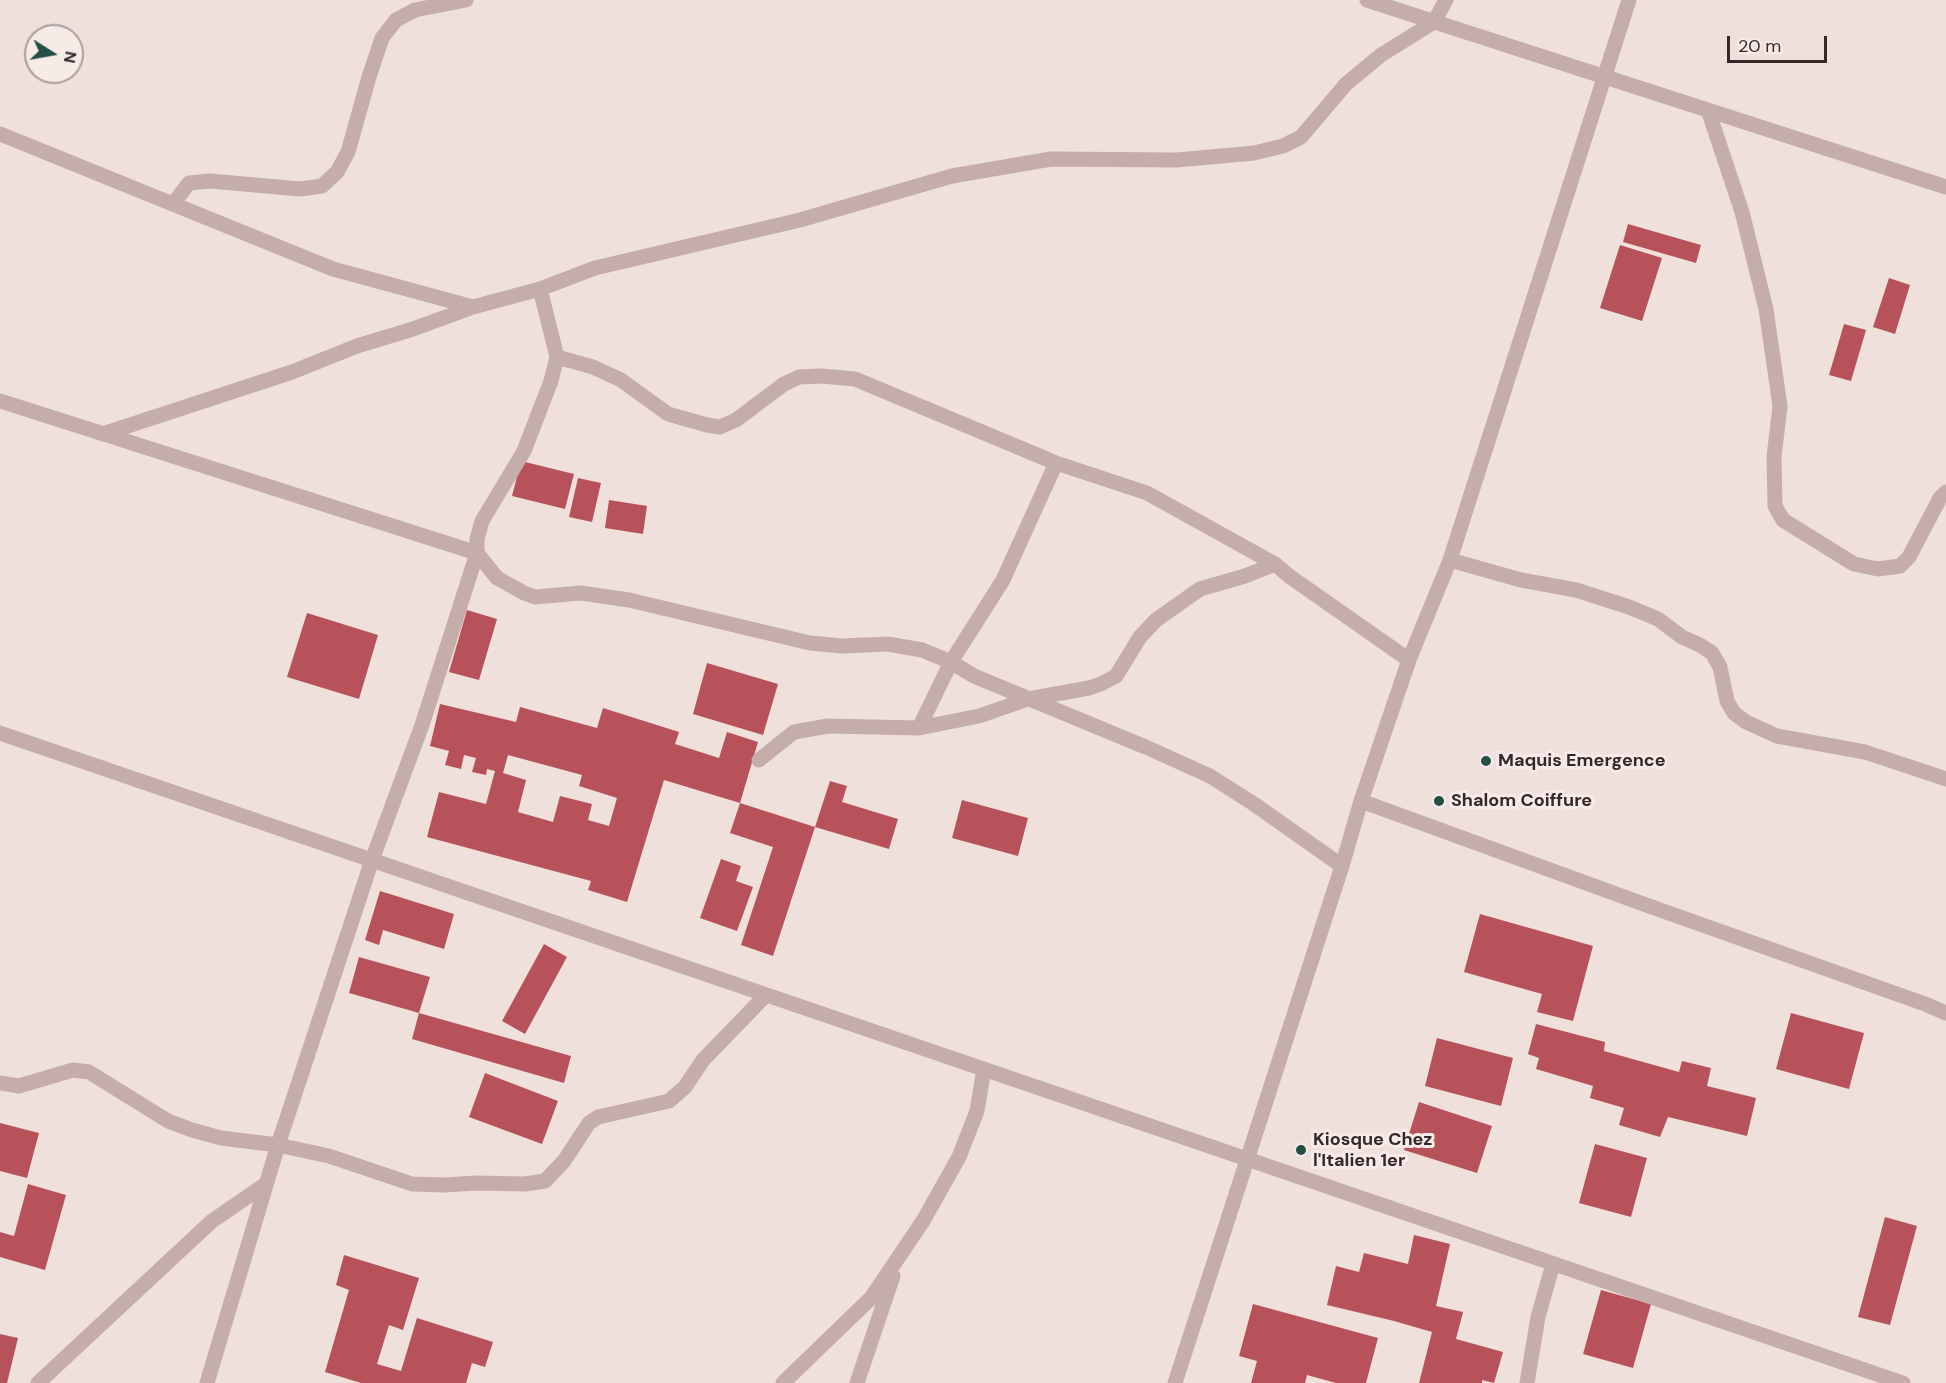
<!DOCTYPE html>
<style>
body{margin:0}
#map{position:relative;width:1946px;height:1383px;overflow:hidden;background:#efe0dc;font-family:"DM Sans",sans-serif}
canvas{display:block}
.north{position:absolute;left:24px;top:24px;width:60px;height:60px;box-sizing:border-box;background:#f7ebe8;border:2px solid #a99d9c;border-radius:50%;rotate:101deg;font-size:16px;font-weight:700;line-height:24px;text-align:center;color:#342829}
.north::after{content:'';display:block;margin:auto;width:21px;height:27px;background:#235045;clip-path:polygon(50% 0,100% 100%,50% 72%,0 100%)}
.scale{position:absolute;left:1727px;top:36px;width:100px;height:27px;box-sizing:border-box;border:3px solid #342829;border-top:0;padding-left:8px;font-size:18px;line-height:21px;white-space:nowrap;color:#342829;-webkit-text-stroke:4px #f7ebe8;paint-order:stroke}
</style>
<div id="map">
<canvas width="1946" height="1383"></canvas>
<div class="north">N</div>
<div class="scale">20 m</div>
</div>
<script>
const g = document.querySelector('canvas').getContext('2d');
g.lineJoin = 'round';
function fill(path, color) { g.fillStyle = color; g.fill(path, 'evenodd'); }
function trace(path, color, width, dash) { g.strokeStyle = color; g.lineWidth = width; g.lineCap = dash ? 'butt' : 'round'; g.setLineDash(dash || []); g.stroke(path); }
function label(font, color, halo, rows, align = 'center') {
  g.font = font + ' "DM Sans",sans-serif'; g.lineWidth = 6; g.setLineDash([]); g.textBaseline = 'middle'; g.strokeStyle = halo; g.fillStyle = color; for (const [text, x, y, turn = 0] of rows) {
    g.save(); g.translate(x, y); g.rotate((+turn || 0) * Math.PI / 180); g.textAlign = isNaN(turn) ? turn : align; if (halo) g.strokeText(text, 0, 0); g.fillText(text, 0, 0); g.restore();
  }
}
const building = new Path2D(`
 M1628 224 1701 245 1696 263 1623 242Z
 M1620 245 1662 258 1642 321 1600 308Z
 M1889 278 1910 285 1895 334 1873 327Z
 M1844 324 1866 330 1851 381 1829 375Z
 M521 461 574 474 565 509 512 496Z
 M578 478 601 483 592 522 569 517Z
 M609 500 647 506 643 534 605 528Z
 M467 610 497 619 479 680 449 672Z
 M307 613 378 635 359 699 287 677Z
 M707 663 778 684 763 735 693 714Z
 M440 704 516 722 520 707 597 728 603 708 679 732 675 744 719 758 727 732 758 742 740 803 664 780 627 902 588 890 591 881 427 837 439 792 486 804 495 771 487 769 486 775 472 772 476 758 464 755 461 769 445 765 449 751 430 746ZM508 755 582 775 579 786 617 798 609 826 588 820 592 804 560 796 553 822 518 812 526 780 503 773Z
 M830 781 847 786 842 802 898 819 889 849 815 827Z
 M962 800 1028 818 1018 856 952 838Z
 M740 803 815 827 773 956 741 945 773 847 730 833Z
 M721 859 741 866 736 881 753 887 737 931 700 918Z
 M380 891 454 914 444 949 383 930 379 945 365 940Z
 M1480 914 1593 946 1573 1021 1537 1012 1542 994 1464 972Z
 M544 944 567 957 525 1034 502 1021Z
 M359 957 430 977 419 1013 349 993Z
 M419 1013 571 1056 564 1083 412 1039Z
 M1791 1013 1864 1033 1849 1089 1776 1069Z
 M1536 1024 1605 1042 1604 1051 1679 1072 1682 1061 1711 1068 1707 1086 1756 1098 1747 1136 1668 1117 1660 1137 1619 1125 1624 1108 1590 1098 1593 1086 1536 1069 1539 1058 1528 1054Z
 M1437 1038 1513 1058 1501 1106 1425 1086Z
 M485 1073 558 1101 542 1144 469 1117Z
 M1419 1102 1492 1126 1477 1173 1404 1150Z
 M0 1123 39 1133 27 1178 0 1171Z
 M1595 1144 1647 1158 1631 1217 1579 1203Z
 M28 1184 66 1195 45 1270 0 1257V1232L14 1236Z
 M1885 1217 1917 1226 1890 1325 1858 1317Z
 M1414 1235 1450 1244 1436 1306 1463 1312 1456 1339 1503 1352 1494 1383 1482 1380V1383H1419L1432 1332 1394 1321 1327 1305 1336 1266 1359 1272 1364 1253 1408 1264Z
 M344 1255 419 1278 403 1330 389 1325 377 1364 401 1371 417 1318 493 1342 485 1367 472 1363 466 1383H361L325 1372 349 1290 336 1285Z
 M1601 1290 1651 1304 1633 1368 1583 1354Z
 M1253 1304 1378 1338 1366 1383H1336L1307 1375 1305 1383H1251L1257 1361 1239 1356Z
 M0 1334 18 1338 7 1383H0Z`);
const minor = new Path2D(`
 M1367 0 1946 187
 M1708 110 1742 212 1766 309 1780 406 1774 457 1775 506 1783 520 1854 564 1878 569 1900 566 1909 557 1940 498 1946 492
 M0 134 333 269 473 307
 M173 204 189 183 210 181 300 189 322 186 337 172 348 152 369 77 382 38 396 20 415 10 466 0
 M557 357 593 367 621 380 668 414 707 425 720 427 736 420 784 384 799 377 821 376 855 379 1056 463 1147 493 1275 564 1289 576 1409 660
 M0 401 477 553 497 578 524 593 535 597 581 593 629 600 810 643 842 646 888 644 922 650 951 662 974 676 1148 748 1210 776 1254 804 1342 866
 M103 434 292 372 357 346 413 329 473 307 540 289 595 268 800 220 952 176 1051 159 1177 160 1254 153 1283 146 1301 137 1346 84 1381 55 1434 22 1446 0
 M1450 560 1521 580 1576 590 1629 607 1658 619 1682 637 1700 645 1712 653 1720 667 1727 701 1734 713 1746 722 1777 736 1865 752 1946 779
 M919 728 951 662 1003 580 1056 463
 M0 733 1903 1383
 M759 760 794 732 828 726 919 728 979 716 1028 699 1089 688 1101 684 1116 676 1140 637 1156 620 1200 589 1245 576 1275 564
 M1361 801 1649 906 1925 1004 1946 1013
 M0 1083 19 1086 73 1070 89 1072 168 1121 192 1130 221 1138 278 1145 329 1156 412 1184 444 1185 477 1183 525 1184 545 1181 564 1161 589 1123 598 1117 669 1101 685 1087 703 1060 766 995
 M38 1383 212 1221 266 1184
 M207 1383 278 1145 372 860 422 725 477 553V539L482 521 524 451 551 381 557 357 540 289
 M783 1383 871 1298 923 1221 959 1157 977 1111 984 1069
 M857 1383 893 1276
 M1175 1383 1342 866 1361 801 1409 660 1450 560 1629 0
 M1527 1383 1538 1317 1553 1264`);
const markers = [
 [1486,761,6,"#235045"],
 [1439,801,6,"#235045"],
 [1301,1150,6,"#235045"]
];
const poiNames = [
 ["Maquis Emergence",1498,761],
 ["Shalom Coiffure",1451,801],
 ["Kiosque Chez",1313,1140],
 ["l'Italien 1er",1313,1161]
];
fill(building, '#b7525a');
trace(minor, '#c5aeaa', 15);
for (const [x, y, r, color] of markers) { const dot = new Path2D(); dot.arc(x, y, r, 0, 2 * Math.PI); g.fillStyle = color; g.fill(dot); trace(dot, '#f7ebe8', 2); }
label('bold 18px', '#342829', '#f7ebe8', poiNames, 'left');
</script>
